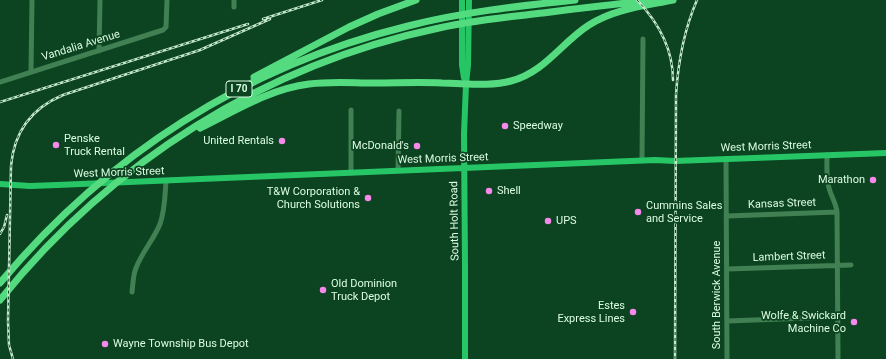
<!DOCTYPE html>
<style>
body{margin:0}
canvas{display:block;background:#0c4320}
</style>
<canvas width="886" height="359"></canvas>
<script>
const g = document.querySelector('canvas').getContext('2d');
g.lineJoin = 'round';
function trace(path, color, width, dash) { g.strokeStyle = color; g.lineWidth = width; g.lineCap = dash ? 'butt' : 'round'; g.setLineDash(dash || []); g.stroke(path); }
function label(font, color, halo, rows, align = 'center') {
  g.font = font + ' Roboto,sans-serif'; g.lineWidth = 3.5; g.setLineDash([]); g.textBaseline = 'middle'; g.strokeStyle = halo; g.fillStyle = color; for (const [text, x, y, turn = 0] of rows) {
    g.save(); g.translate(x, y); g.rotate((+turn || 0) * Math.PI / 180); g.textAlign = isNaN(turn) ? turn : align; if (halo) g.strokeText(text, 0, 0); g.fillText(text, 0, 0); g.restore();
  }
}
const minor = new Path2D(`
 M234 7V0
 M99 51 100 0
 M31 72 32 0
 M0 82 163 30 166 27 167 0
 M351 110V173
 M827 155C827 166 826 178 829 188 831 196 836 203 837 212L838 359
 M726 159 727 359
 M642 161 643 39
 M398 171 399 111
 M727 216 837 212
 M727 269 851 265
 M132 292C133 284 133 275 136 268 142 252 154 239 160 224 165 210 165 195 166 181
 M727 321 838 317`);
const major = new Path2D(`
 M462 0V65L464 78
 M0 184 30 186 57 185 655 160 675 161 886 153
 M465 359V267L464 134 466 84 468 65 469 0`);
const highway = new Path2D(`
 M254 77 349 27 378 14 416 0
 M200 128C235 111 269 89 309 84 331 81 353 83 375 83 397 83 420 82 442 83 464 83 489 87 511 81 544 73 562 42 589 25 614 9 644 6 673 0
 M0 283C107 155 245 66 408 26 462 12 519 6 575 0
 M0 300C111 162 266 64 439 28 473 20 508 17 543 13 580 8 617 4 654 0`);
const rail = new Path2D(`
 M637 0C658 22 673 49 673 80
 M263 19 322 0
 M0 102 248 24
 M0 234 4 227 7 215
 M13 359 9 345 8 321 11 166C14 131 32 108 63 95L200 50 270 19
 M675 359 676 95C678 63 684 30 697 0`);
const markers = [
 [505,126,4,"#f788ec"],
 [282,141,4,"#f788ec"],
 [56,145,4,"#f788ec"],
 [417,146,4,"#f788ec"],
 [873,180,4,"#f788ec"],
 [489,191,4,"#f788ec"],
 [368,198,4,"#f788ec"],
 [638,212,4,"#f788ec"],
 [548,221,4,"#f788ec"],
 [323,290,4,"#f788ec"],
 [633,312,4,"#f788ec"],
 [854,322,4,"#f788ec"],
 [105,344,4,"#f788ec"]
];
const shields = [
 [239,89,26]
];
const shieldNames = [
 ["I 70",239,89]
];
const streetNames = [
 ["Vandalia Avenue",81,46,-17],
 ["West Morris Street",766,147,-2],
 ["West Morris Street",443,159,-2],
 ["West Morris Street",119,173,-2],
 ["Kansas Street",782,204,-2],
 ["South Holt Road",455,221,-91],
 ["Lambert Street",789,257,-2],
 ["South Berwick Avenue",717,295,-90]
];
const poiNames = [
 ["Speedway",513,126],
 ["Penske",64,139],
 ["Truck Rental",64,152],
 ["United Rentals",274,141,"right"],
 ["McDonald's",409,146,"right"],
 ["Marathon",865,180,"right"],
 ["Shell",497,191],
 ["T&W Corporation &",360,192,"right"],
 ["Church Solutions",360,205,"right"],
 ["Cummins Sales",646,206],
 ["and Service",646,219],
 ["UPS",556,221],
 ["Old Dominion",331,284],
 ["Truck Depot",331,297],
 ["Estes",625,306,"right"],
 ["Express Lines",625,319,"right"],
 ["Wolfe & Swickard",846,316,"right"],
 ["Machine Co",846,329,"right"],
 ["Wayne Township Bus Depot",113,344]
];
trace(minor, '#408052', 5);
trace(major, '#26c667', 6);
trace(highway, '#54db80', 7);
trace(rail, '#c5e9ce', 2.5);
trace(rail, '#0c4320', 1, [3]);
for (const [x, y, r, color] of markers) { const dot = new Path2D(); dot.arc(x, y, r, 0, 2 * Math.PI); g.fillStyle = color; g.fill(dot); trace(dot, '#0c4320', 1.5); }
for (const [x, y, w] of shields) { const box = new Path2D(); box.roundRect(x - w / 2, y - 8, w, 16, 3); g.fillStyle = '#0c4320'; g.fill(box); trace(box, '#dbfde2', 1); }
label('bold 10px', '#dbfde2', null, shieldNames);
label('11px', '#dbfde2', '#0c4320', streetNames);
label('11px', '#dbfde2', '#0c4320', poiNames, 'left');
</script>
